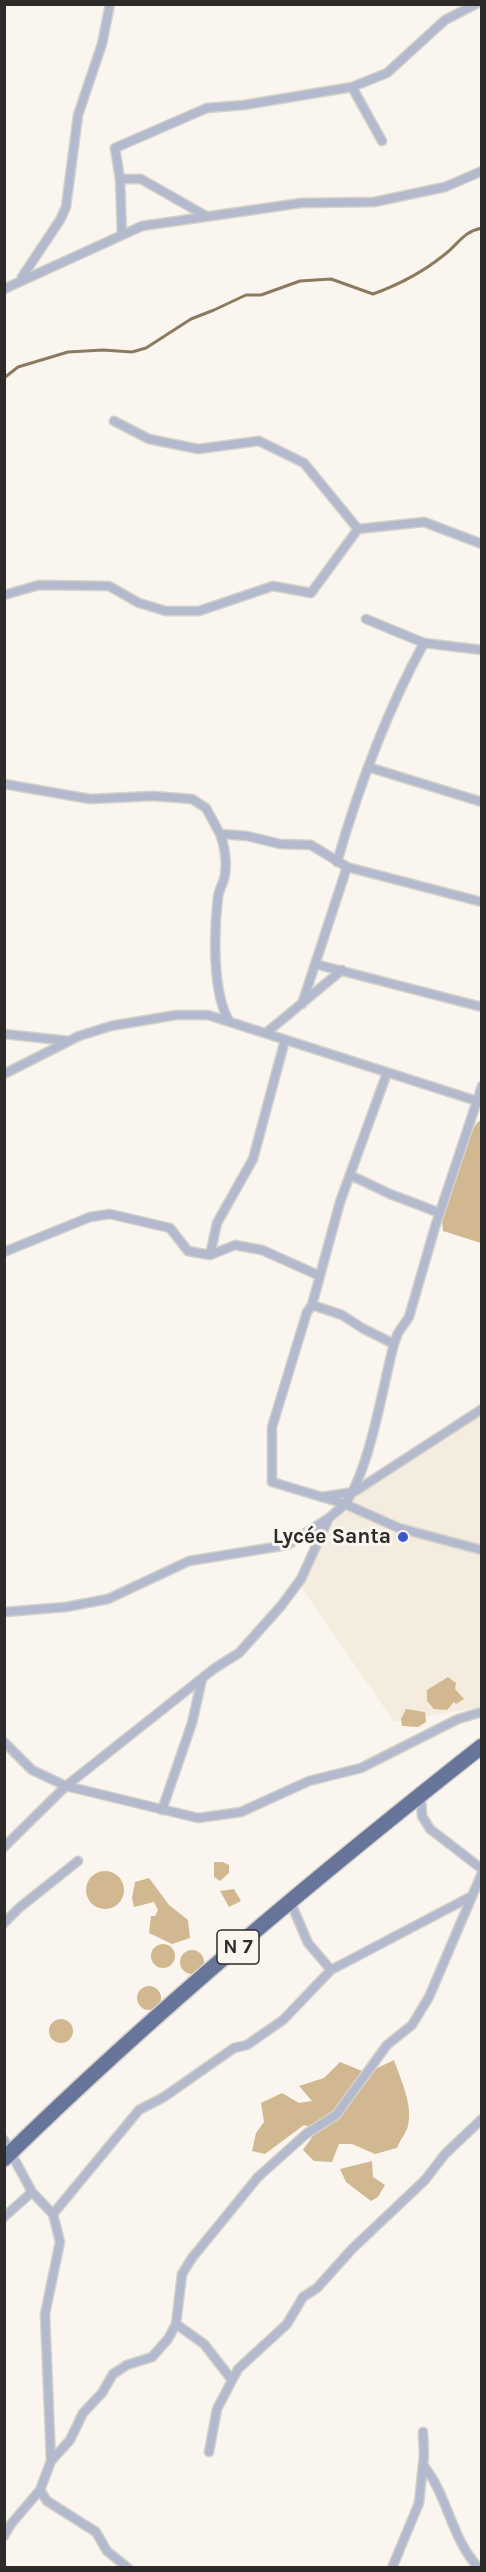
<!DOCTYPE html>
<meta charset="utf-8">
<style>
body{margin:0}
#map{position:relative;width:486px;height:2572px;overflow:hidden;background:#faf6ef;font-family:Karla,sans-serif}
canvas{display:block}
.frame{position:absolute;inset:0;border:6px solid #2d2b29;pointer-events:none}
</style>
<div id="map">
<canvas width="486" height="2572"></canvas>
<div class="frame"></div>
</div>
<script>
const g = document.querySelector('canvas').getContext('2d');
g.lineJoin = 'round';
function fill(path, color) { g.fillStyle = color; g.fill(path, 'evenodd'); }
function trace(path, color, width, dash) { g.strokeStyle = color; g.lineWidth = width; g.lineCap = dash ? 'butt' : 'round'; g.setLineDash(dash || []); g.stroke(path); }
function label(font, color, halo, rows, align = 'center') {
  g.font = font + ' Karla,sans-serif'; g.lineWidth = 6; g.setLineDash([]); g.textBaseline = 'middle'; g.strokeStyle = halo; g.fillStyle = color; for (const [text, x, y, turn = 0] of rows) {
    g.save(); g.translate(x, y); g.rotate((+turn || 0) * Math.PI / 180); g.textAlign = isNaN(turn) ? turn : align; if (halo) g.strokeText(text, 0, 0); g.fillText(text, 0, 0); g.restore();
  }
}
const built = new Path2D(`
 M481 1414V1707L394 1722 295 1578 354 1495Z`);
const forest = new Path2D(`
 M481 1120V1243L443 1231 442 1219C448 1200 466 1127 481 1120Z
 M448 1677 456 1683 455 1689 464 1699 456 1704 454 1702 447 1710 434 1709 427 1701V1690Z
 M406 1709 425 1712 426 1722 418 1727 402 1726 401 1719Z
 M214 1862H223L229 1865V1873L220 1881 214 1877Z
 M86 1890a19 19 0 1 1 38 0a19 19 0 1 1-38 0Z
 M149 1878 169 1905 188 1920 190 1938 172 1944 149 1933 151 1916H155L158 1910 154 1902 134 1907 132 1898 135 1882Z
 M234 1889 241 1901 229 1907 220 1891Z
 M151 1956a12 12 0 1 1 24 0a12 12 0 1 1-24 0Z
 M180 1962a12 12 0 1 1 24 0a12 12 0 1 1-24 0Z
 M137 1998a12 12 0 1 1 24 0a12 12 0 1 1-24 0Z
 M49 2031a12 12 0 1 1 24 0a12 12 0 1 1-24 0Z
 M394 2060C401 2081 413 2104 408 2126 406 2133 400 2140 397 2148L375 2154 352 2144H339L332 2162 314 2161 303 2150 317 2130 304 2125 265 2154 252 2151 256 2133 264 2122 261 2103 282 2093 299 2103 312 2101 299 2086 324 2078 340 2062 367 2073Z
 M372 2161 373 2177 385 2185 378 2197 371 2201 346 2182 340 2169Z`);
const stream = new Path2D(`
 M4 378 18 367 68 352 103 350 132 352 146 348 191 319 214 310 246 295H261L300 281 331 279 373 294C398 285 423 272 444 255 459 244 462 232 482 228`);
const street = new Path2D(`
 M352 87 382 141
 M120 179H141L206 216
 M122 235 120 179 115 148 207 108 244 105 352 87 387 73 445 20 476 4
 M21 281 22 277 60 220 66 207 78 115 102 44 110 4
 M4 289 142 226 301 203 374 202 445 187 482 171
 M114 421 149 439 198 449 259 441 304 463 358 529
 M4 595 39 585 109 586 139 603 166 611H199L273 586 311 593 358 529 424 522 482 544
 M366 619 424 643 482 650
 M368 767 482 802
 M4 784 90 799 153 796 192 799 206 808 220 834 247 836 280 844 311 845 347 867 482 902
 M220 834C225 847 227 860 225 875 224 882 219 889 218 897 214 930 212 992 229 1021
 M337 862C359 786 386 712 424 643
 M315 964 482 1007
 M302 1004 347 867
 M266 1033 342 970
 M4 1034 69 1041
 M387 1073 340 1202 312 1305 307 1312 272 1427V1482L345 1504C370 1469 382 1389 394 1344L398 1333 409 1317 435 1227 482 1086
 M4 1074 79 1036 111 1026 176 1015H208L477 1101
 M350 1175 390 1194 440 1213
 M4 1252 90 1217 110 1214 170 1228 188 1251 210 1255 235 1245 262 1250 320 1276
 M210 1255 217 1223 253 1159 285 1040
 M312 1305 342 1315 362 1328 394 1344
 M321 1497 354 1492 482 1409
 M4 1612 66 1607 108 1599 189 1561 287 1545 329 1518 345 1504 399 1528 482 1550
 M4 1742 32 1770 66 1786 198 1818 241 1812 309 1781 361 1768 458 1719 482 1712
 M421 1795 422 1816 430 1829 482 1869
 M162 1810 192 1723 202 1679
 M4 1847 66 1786 215 1668 239 1653 281 1606 301 1579 329 1518
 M290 1901 308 1943 331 1970
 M4 1923 19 1908 78 1861
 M4 2140 32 2192 53 2214 60 2242 45 2314 51 2461 40 2490 11 2524 4 2536
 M53 2214 139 2110 164 2097 234 2048 247 2045 283 2020 331 1970 470 1897
 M4 2217 32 2192
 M176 2324 204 2344 232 2380
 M209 2452 217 2409 238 2369 287 2324 303 2297 317 2288 352 2249 425 2180 445 2154 482 2119
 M51 2461 70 2440 83 2413 102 2393 113 2374 127 2365 152 2357 168 2339 176 2324 182 2274 192 2258 258 2177 306 2134 336 2115 387 2045 412 2025 429 1997 482 1873
 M423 2465C448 2495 451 2539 479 2568
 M40 2490 47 2501 96 2532 107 2551 128 2568
 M392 2568 419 2503 424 2455 423 2432`);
const highway = new Path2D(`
 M4 2159C154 2012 317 1876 482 1746`);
const markers = [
 [403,1537,6,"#3b57c9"]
];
const shields = [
 [238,1947,42]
];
const shieldNames = [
 ["N 7",238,1947]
];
const poiNames = [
 ["Lycée Santa",391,1537]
];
fill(built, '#f4ecde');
fill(forest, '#d2b890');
trace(stream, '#8c7a5e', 3);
trace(street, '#d5d1cb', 11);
trace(highway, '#d5d1cb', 18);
trace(street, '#b3bacd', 8);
trace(highway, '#67759b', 15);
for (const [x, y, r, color] of markers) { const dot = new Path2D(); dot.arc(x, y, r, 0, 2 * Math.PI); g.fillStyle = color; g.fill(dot); trace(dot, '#faf6ef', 2); }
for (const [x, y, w] of shields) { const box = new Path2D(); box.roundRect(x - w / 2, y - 17, w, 34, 4.5); g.fillStyle = '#faf6ef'; g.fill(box); trace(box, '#2d2b29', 1.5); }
label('bold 20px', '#2d2b29', null, shieldNames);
label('bold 21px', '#2d2b29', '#faf6ef', poiNames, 'right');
</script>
